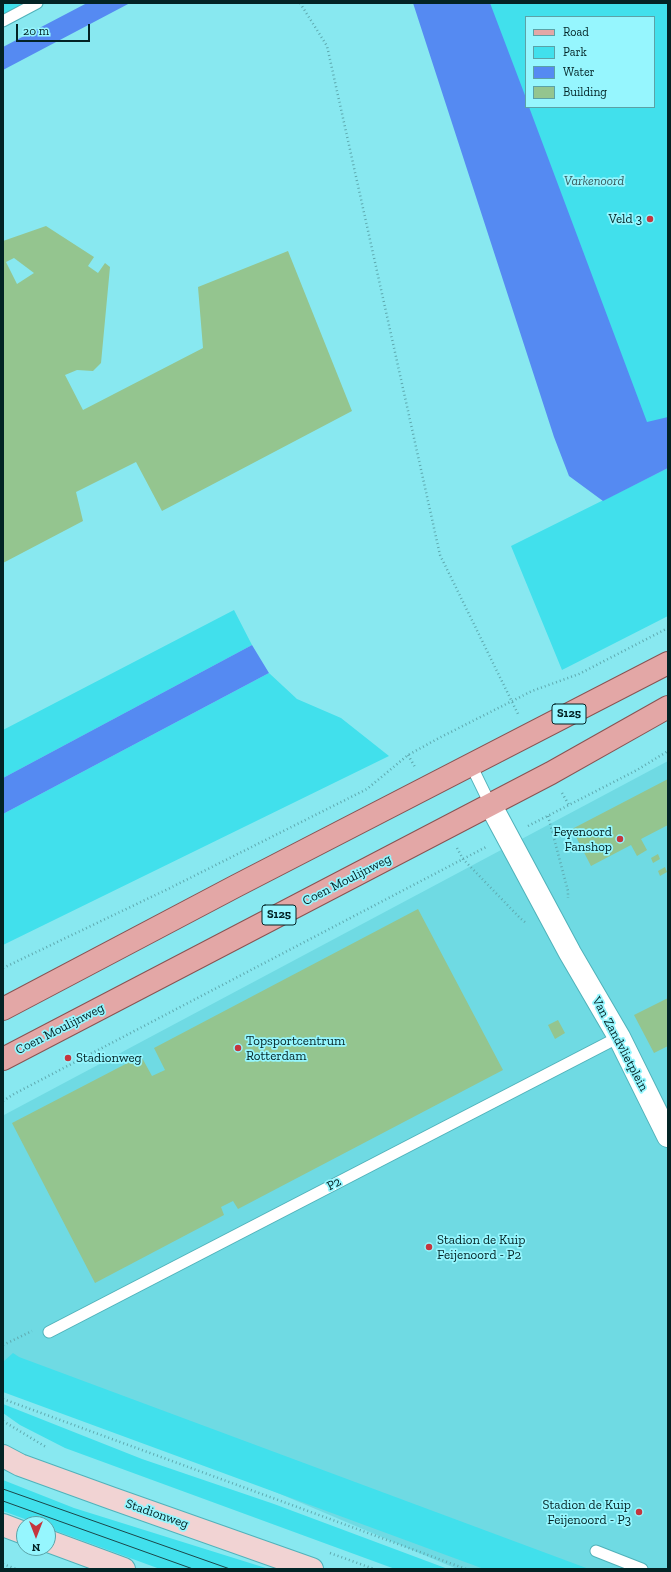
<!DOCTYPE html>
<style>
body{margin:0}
#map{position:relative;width:671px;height:1572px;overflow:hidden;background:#88e8f0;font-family:"Zilla Slab",serif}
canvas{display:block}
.frame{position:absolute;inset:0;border:4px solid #032325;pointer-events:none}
.legend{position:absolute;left:525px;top:16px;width:130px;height:92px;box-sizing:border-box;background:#96f6fe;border:1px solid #5ba2a7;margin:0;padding:5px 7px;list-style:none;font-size:12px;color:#032325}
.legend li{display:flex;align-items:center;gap:8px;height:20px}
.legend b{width:20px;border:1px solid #5ba2a7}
.north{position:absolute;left:16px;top:1516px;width:40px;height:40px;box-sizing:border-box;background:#96f6fe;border:1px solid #5ba2a7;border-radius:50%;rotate:180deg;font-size:11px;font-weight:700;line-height:16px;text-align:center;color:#032325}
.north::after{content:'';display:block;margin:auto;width:14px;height:18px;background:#c5363e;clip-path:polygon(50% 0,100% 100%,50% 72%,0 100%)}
.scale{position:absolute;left:16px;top:24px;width:74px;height:18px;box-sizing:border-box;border:2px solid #032325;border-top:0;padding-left:5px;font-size:12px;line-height:14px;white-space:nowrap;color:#032325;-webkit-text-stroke:3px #96f6fe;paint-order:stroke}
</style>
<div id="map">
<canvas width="671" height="1572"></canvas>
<div class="frame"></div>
<ul class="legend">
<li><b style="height:5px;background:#e3a7a6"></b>Road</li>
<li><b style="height:11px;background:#41e0ec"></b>Park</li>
<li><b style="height:11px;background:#558af2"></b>Water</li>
<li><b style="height:11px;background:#94c58f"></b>Building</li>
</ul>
<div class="north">N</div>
<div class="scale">20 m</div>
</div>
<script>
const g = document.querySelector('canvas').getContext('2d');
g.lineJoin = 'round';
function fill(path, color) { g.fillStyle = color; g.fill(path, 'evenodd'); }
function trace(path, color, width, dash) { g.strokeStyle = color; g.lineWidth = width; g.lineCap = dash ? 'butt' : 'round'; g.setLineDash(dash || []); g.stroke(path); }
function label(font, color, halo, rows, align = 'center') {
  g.font = font + ' "Zilla Slab",serif'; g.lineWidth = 3.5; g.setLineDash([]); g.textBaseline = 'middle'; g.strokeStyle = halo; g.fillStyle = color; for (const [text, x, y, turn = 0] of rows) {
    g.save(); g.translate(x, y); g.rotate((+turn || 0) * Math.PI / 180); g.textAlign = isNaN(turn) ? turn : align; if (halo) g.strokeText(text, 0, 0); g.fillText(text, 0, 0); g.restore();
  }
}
const built = new Path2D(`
 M668 761V1569H457L9 1379 3 1375 4 1115Z`);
const green = new Path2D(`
 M3 3H36L3 20Z
 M449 3H668V435L622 467ZM526 17H654V107H526Z
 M668 468V616L562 670 511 546Z
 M234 610 252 645 3 778V730Z
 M269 673 297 699 341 718 389 756 3 945V814Z
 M13 1353 19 1357 589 1569H484L3 1392V1362Z
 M3 1404 142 1459 274 1504 448 1569H395L65 1448 20 1425 3 1413Z
 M3 1480 74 1508 269 1569H160L48 1528V1524H38L3 1511Z`);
const water = new Path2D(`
 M87 3H130L3 70V47Z
 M413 3H490L526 98V107H529L647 422 668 417V468L603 501 569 476 554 437Z
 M252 645 269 673 3 814V778Z`);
const building = new Path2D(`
 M46 226 94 257 88 266 98 273 105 263 110 267 101 363 93 371 77 370 65 375 83 410 203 348 198 287 288 251 352 411 162 511 136 462 76 492 83 521 3 563V241ZM14 258 34 273 17 284 6 262Z
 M668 779V825L641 839 647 850 637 856 631 845 591 866 572 829Z
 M658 854 660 859 653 863 651 858Z
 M665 867 667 872 660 876 658 871Z
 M418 909 503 1070 238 1209 233 1201 221 1207 224 1215 95 1283 12 1123 141 1056 152 1076 165 1070 154 1048Z
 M668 998V1046L654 1053 634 1015Z
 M558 1020 565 1033 555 1039 548 1025Z`);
const path = new Path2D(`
 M300 3 327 46 440 555 518 714
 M408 755 415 767
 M562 793 569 805
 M548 816 568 891V898
 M528 826 637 770 668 751
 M457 848 463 859 520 918 526 923
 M3 968 168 889 367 789 408 755 439 738 532 691 579 674 668 628
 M3 1101 14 1094 486 847
 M3 1345 32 1331
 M3 1399 466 1569
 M3 1421 46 1447
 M330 1553 374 1569
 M3 1564 16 1569`);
const service = new Path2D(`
 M3 21 37 3
 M471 765 490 804
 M49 1332 619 1037
 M596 1551 642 1569`);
const minor = new Path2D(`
 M490 804 570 953 619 1037 668 1136`);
const secondary = new Path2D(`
 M3 1456 20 1465 111 1498 312 1569
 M3 1525 24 1533
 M48 1541 124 1569`);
const primary = new Path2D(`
 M3 1009 236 886 668 663
 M3 1059 551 773 668 707`);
const tram = new Path2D(`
 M3 1489 230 1569
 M3 1501 193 1569`);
const markers = [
 [650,219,4,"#c5363e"],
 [620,839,4,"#c5363e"],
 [238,1048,4,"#c5363e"],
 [68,1058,4,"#c5363e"],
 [429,1247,4,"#c5363e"],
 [639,1512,4,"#c5363e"]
];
const shields = [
 [569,714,34],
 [279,915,34]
];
const shieldNames = [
 ["S125",569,714],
 ["S125",279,915]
];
const parkNames = [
 ["Varkenoord",594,181]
];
const poiNames = [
 ["Veld 3",642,219],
 ["Feyenoord",612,832],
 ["Fanshop",612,847],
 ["Topsportcentrum",246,1041,"left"],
 ["Rotterdam",246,1056,"left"],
 ["Stadionweg",76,1058,"left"],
 ["Stadion de Kuip",437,1240,"left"],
 ["Feijenoord - P2",437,1255,"left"],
 ["Stadion de Kuip",631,1505],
 ["Feijenoord - P3",631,1520]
];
const streetNames = [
 ["Coen Moulijnweg",347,880,-27],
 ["Coen Moulijnweg",60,1029,-27],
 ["Van Zandvlietplein",620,1044,62],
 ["P2",334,1184,-27],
 ["Stadionweg",157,1514,19]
];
fill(built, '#6fdae3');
fill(green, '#41e0ec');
fill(water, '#558af2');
fill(building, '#94c58f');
trace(service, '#50b2ba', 13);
trace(minor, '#50b2ba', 24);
trace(secondary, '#50b2ba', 24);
trace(primary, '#895352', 24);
trace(path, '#5ea9af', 2.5, [1, 3]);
trace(service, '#fff', 11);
trace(minor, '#fff', 22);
trace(secondary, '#f1d3d3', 22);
trace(primary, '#e3a7a6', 22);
trace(tram, '#1b474a', 1);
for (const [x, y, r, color] of markers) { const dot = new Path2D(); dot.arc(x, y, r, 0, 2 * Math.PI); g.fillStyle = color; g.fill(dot); trace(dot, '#96f6fe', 1.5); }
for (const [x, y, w] of shields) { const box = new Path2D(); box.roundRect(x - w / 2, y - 10, w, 20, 3); g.fillStyle = '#96f6fe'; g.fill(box); trace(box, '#032325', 1); }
label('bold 12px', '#032325', null, shieldNames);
label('italic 13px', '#395b5d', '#96f6fe', parkNames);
label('13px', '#032325', '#96f6fe', poiNames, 'right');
label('13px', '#032325', '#96f6fe', streetNames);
</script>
